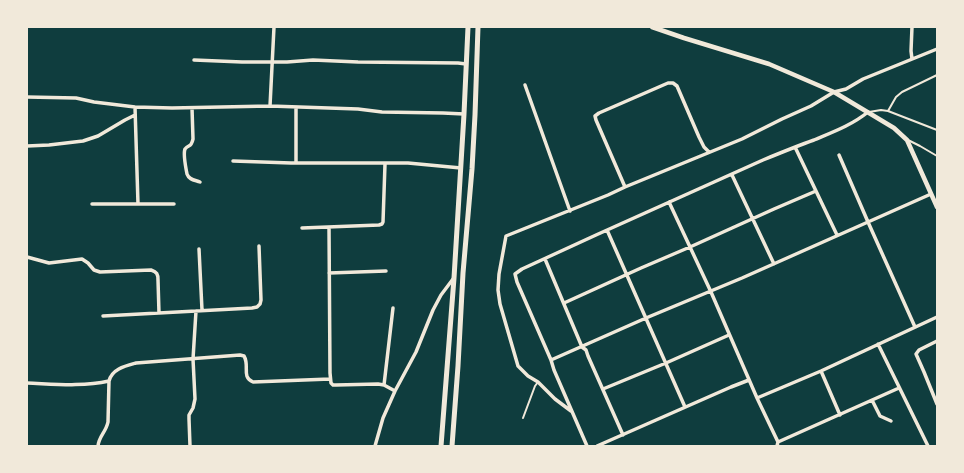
<!DOCTYPE html>
<style>
body{margin:0}
#map{position:relative;width:964px;height:473px;overflow:hidden;background:#0f3d3e;font-family:Barlow,sans-serif}
canvas{display:block}
.frame{position:absolute;inset:0;border:28px solid #f1e9da;pointer-events:none}
</style>
<div id="map">
<canvas width="964" height="473"></canvas>
<div class="frame"></div>
</div>
<script>
const g = document.querySelector('canvas').getContext('2d');
g.lineJoin = 'round';
function trace(path, color, width, dash) { g.strokeStyle = color; g.lineWidth = width; g.lineCap = dash ? 'butt' : 'round'; g.setLineDash(dash || []); g.stroke(path); }
const service = new Path2D(`
 M888 111 896 97 902 92 937 75
 M869 112 881 110 888 111 937 130
 M908 140 920 146 937 156
 M523 418 535 386 538 382`);
const minor = new Path2D(`
 M912 27 911 51 912 59
 M194 60 242 62H287L313 60 358 62 458 63 466 64
 M525 85 570 211
 M27 97 76 98 94 102 135 107 172 108 270 106 358 109 382 112 443 113 464 114
 M270 106 274 27
 M135 107 138 204
 M296 107V163
 M192 108 193 139C191 148 189 144 185 149 183 154 186 169 187 174 189 180 195 180 200 182
 M27 146 49 145 83 141 98 136 125 120 135 115
 M795 147 837 235
 M839 155 868 222 915 327
 M233 161 291 163H408L461 168
 M732 175 774 264
 M625 187 596 120 595 116 599 113 668 83H673L677 86 699 137 704 147 709 152
 M669 202 711 292 757 398 821 371 937 317
 M92 204H174
 M329 227 330 373 331 383 333 385H336L378 384 384 385 395 391
 M302 228 379 225 382 224 383 222 385 164
 M607 230 685 407
 M199 249 202 310
 M27 257 49 263 82 259 88 263 94 270 100 272 151 270C157 272 158 274 158 280L159 313
 M545 259 582 347 586 350 588 356 623 435
 M329 273 386 271
 M564 303 641 268 690 247 774 209 816 191
 M103 316 252 308 257 307 260 304 261 300 259 246
 M937 341 919 350 916 354 924 372 937 404
 M878 344 928 446
 M551 360 646 318 742 278 931 194
 M821 371 840 415
 M27 383C54 384 82 387 109 381
 M384 385 393 308
 M603 389 666 363 729 335
 M757 398 778 442 777 446
 M872 400 880 416 891 421
 M571 411 555 399 538 382 528 376 518 366 500 304 498 290 499 274 506 236 608 195 625 187 742 139 782 119 811 106 834 92 846 89 863 79 937 49
 M778 442 899 388
 M98 446C99 436 106 432 108 422L109 381C112 369 125 366 136 363L240 355 244 356C250 366 241 377 253 382L330 379
 M190 446 189 419V415L193 408 195 399 193 359 196 311
 M375 446 383 418 395 391 416 352 433 310 441 295 453 279
 M587 446 554 370 551 360 517 282 515 274 522 269C602 232 682 196 763 160 780 153 797 146 814 140 833 132 852 125 868 112
 M597 446 731 387 749 380`);
const tertiary = new Path2D(`
 M652 27 684 38 769 64 834 92 894 128 907 140 937 207`);
const secondary = new Path2D(`
 M441 446 454 278 464 114 468 27
 M452 446 458 366 463 273 472 169 475 115 478 27`);
trace(service, '#f1e9da', 2);
trace(minor, '#f1e9da', 3.5);
trace(tertiary, '#f1e9da', 4.5);
trace(secondary, '#f1e9da', 5);
</script>
